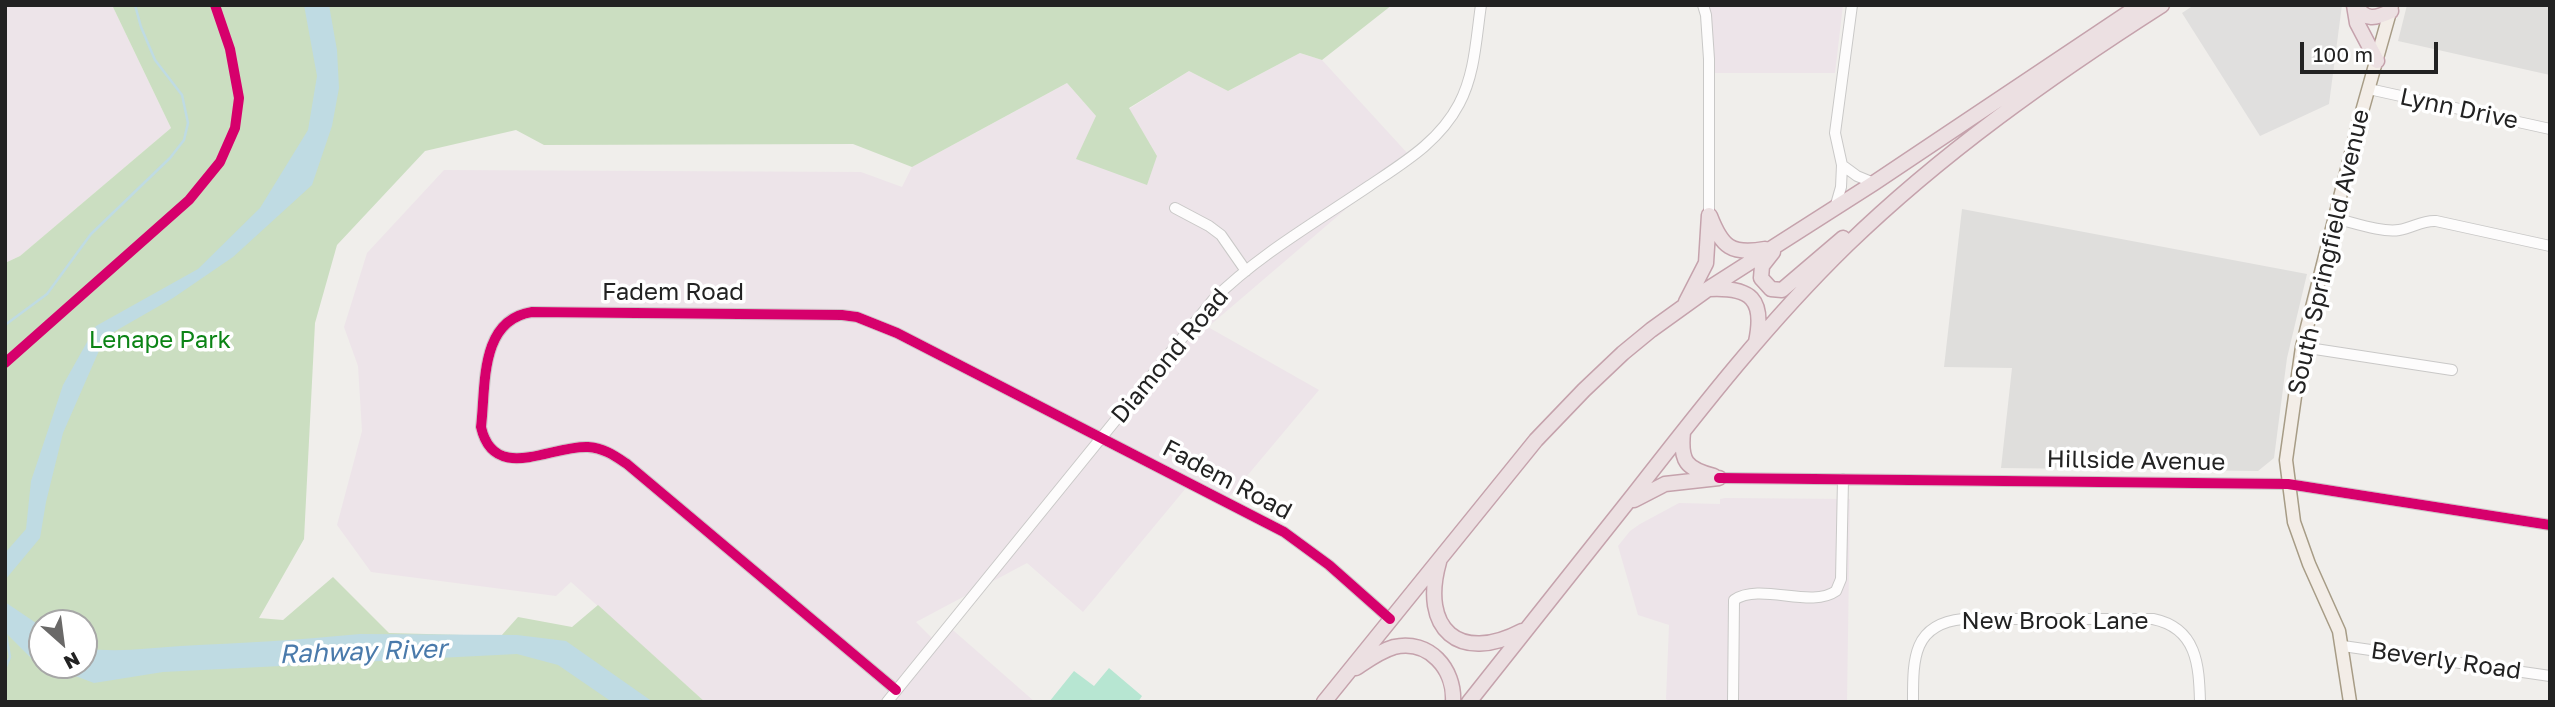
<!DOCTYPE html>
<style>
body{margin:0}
#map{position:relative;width:2555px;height:707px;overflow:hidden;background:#f0eeeb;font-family:"Golos Text",sans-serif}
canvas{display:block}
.frame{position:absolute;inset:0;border:7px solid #222;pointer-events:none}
.north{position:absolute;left:28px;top:609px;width:70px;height:70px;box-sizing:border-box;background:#fff;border:2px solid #a7a7a7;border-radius:50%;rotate:152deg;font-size:19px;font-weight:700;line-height:28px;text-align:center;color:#222}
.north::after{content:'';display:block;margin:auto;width:24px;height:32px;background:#6a6968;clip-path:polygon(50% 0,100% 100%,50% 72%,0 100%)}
.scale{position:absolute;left:2300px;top:42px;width:138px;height:32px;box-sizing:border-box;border:4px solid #222;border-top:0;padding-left:9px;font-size:21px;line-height:24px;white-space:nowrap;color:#222;-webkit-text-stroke:5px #fff;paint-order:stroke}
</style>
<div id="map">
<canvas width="2555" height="707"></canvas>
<div class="frame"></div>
<div class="north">N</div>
<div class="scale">100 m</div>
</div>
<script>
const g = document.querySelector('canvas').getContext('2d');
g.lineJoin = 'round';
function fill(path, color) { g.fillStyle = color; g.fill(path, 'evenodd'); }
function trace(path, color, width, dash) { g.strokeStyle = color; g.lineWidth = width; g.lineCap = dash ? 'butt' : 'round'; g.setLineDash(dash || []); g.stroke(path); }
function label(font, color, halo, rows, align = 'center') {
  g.font = font + ' "Golos Text",sans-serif'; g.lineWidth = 7; g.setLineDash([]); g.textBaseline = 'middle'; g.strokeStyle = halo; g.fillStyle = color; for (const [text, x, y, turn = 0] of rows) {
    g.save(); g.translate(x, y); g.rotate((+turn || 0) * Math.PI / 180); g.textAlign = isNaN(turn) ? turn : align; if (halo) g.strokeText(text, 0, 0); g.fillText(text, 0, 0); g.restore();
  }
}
const residential = new Path2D(`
 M2407 5H2550V75L2398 41Z
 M1962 209 2307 274 2287 358 2274 458 2258 471 2001 468 2012 368 1944 367Z`);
const industrial = new Path2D(`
 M5 5H112L171 128 20 256 5 263Z
 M1697 5H1843L1835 73H1704L1703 22Z
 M1300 53 1322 60 1409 155 1208 327 1319 390 1226 501 1191 482 1083 612 1027 563 916 622 934 640 946 624 1035 702H705L571 582 556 596 371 572 337 525 362 431 358 366 344 327 367 253 444 170 861 172 902 187 912 167 1067 83 1096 116 1157 156 1129 109 1189 71 1228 91Z
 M1725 498 1850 499 1847 702H1669L1666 699 1669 625 1638 615 1618 546 1630 531 1640 524 1679 503 1720 504V499Z`);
const forest = new Path2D(`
 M112 5H1392L1322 60 1300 53 1228 91 1189 71 1129 108 1157 156 1147 185 1076 159 1096 116 1067 83 912 167 853 144 544 145 516 130 425 151 337 245 315 323 304 539 259 618 283 620 333 577 389 633 501 636 518 617 572 627 598 605 705 702H5V263L20 256 171 128ZM42 623H84V665H42Z`);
const pitch = new Path2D(`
 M1109 668 1142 696 1138 702H1049L1074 671 1094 686Z`);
const parking = new Path2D(`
 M2194 5H2342L2329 104 2260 136 2182 13Z`);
const water = new Path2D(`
 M304 5H329L337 50 339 88 332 126 312 185 233 257 173 298 105 337 63 433 46 502 40 538 5 580V553L26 529 31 481 63 385 96 326 198 269 260 208 308 130 317 76Z
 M5 602 42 627V664L34 661 5 632Z
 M360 634 517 635 566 641 653 702H612L558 665 517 654 163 672 94 683 46 665H84V648C116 653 149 648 181 646 241 643 300 640 360 634Z`);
const stream = new Path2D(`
 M5 325 47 294 91 234 170 158 184 140 188 123 182 95 155 60 141 27 135 5
 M5 629 10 657 5 669`);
const minor = new Path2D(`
 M1703 5 1706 15 1709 59V215
 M2369 89 2550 129
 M1842 165 1857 176 1874 183
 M1175 208 1209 226 1221 235 1246 271
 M1835 208 1841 187 1842 165 1835 133 1852 5
 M2334 218C2352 222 2382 233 2399 230 2413 228 2422 220 2436 221L2550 246
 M2302 347 2452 370
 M1719 478 2288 484 2550 525
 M2343 646 2550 676
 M896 690 627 464C615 456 604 448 588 447 551 445 494 484 481 427 486 386 479 320 532 312L842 315 857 317 897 333 1284 532 1329 565 1390 619
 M887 702 1213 300C1258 255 1316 222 1369 186 1403 163 1439 142 1459 104 1475 74 1476 39 1481 5
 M1733 702 1734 600C1760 582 1811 609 1836 591L1841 579 1843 479
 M1913 702C1913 660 1912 624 1963 619H2153C2197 628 2199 665 2200 702`);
const major = new Path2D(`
 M2350 702 2339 631 2309 564 2294 522 2286 460 2302 347 2359 122 2392 5`);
const highway = new Path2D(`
 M2354 5 2357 23 2377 61
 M2355 5C2366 21 2375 19 2391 11
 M1710 216C1722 247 1731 255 1765 249
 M1773 252 1762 266 1761 278 1771 289 1782 290 1843 238
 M1709 289C1751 287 1765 299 1756 342
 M1686 302 1706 263 1709 215
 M1683 432C1680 461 1686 469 1714 476
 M1634 500 1665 484 1719 478
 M1439 562C1420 629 1459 664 1522 631
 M1356 668C1368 660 1380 651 1394 647 1429 639 1455 669 1453 702
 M1324 702 1536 440 1584 390 1623 353 1651 330 1708 289 1874 183 2140 5
 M1469 702C1524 632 1579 564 1634 494 1701 408 1768 322 1847 245 1942 153 2051 76 2162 5`);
const cycleway = new Path2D(`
 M5 363 189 200 220 162 235 128 239 98 230 49 215 5
 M1719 478 2288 484 2550 525
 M896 690 627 464C615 456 604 448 588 447 551 445 494 484 481 427 486 386 479 320 532 312L842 315 857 317 897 333 1284 532 1329 565 1390 619`);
const streetNames = [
 ["Lynn Drive",2459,109,12],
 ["South Springfield Avenue",2329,252,-77],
 ["Fadem Road",673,292],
 ["Diamond Road",1170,356,-50],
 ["Hillside Avenue",2136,461,1],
 ["Fadem Road",1227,480,28],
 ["New Brook Lane",2055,621],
 ["Beverly Road",2446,661,8]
];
const parkNames = [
 ["Lenape Park",160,340]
];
const waterNames = [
 ["Rahway River",363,652,-2]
];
fill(residential, '#dfdedc');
fill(industrial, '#ede4e9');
fill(forest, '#cbdec1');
fill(pitch, '#b7e6d2');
fill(parking, '#e0dfde');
fill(water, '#bfdbe3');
trace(stream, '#bfdbe3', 2.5);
trace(minor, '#c9c8c7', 12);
trace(major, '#a79c86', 15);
trace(highway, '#c5a2ac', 17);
trace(minor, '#fdfcfc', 10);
trace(major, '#f3ede7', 12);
trace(highway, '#ece0e2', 14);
trace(cycleway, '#d6006c', 10);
label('24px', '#222', '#fff', streetNames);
label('24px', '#0c8416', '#fff', parkNames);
label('italic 26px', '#4a7aab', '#fff', waterNames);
</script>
